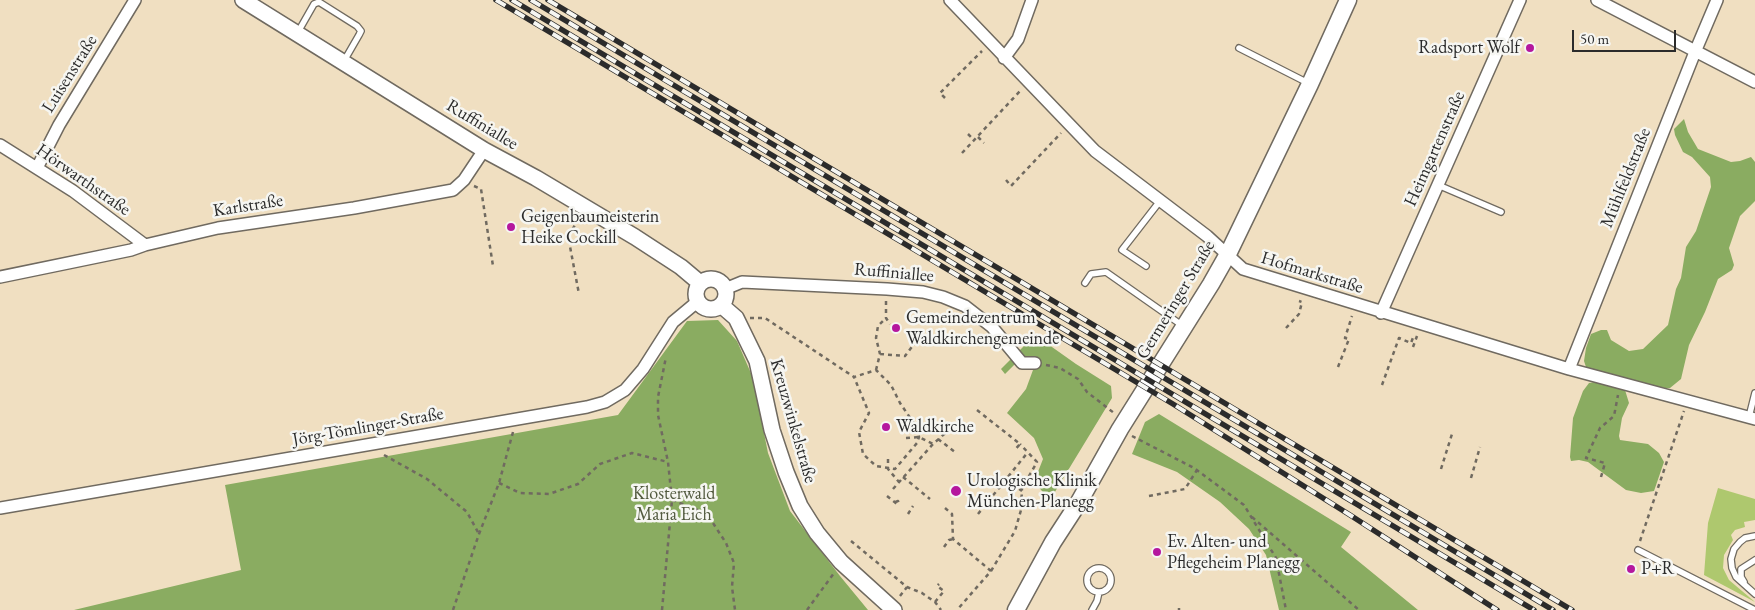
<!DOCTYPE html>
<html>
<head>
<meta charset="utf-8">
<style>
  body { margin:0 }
  #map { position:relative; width:1755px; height:610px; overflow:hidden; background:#f0dfc1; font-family:"EB Garamond",serif }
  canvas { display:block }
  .scale { position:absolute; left:1572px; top:30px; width:104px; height:22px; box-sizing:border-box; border:2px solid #2b2b2b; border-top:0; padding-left:6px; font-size:15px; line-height:18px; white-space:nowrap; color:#2b2b2b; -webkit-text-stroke:4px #f6f6f2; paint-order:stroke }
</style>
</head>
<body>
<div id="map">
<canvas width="1755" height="610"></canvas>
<div class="scale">50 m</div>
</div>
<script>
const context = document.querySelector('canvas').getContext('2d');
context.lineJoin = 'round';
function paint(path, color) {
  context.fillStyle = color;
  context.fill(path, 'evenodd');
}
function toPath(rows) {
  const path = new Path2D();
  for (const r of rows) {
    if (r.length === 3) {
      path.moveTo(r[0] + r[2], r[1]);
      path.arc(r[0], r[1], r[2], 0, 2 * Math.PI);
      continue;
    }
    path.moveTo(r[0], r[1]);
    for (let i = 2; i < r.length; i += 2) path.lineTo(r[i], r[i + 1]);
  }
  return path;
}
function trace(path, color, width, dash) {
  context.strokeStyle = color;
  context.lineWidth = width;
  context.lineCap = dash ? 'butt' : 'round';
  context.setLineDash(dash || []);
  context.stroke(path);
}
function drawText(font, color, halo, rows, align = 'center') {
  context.font = font + ' "EB Garamond",serif';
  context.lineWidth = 5;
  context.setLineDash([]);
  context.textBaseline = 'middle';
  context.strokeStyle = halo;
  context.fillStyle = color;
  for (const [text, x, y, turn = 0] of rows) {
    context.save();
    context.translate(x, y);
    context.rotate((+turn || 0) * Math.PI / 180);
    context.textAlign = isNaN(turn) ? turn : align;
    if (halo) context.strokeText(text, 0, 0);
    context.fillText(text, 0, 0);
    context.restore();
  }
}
paint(toPath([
  [1718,488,1755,499,1755,520,1744,522,1745,527,1735,530,1731,535,1733,540,1724,555,1723,568,1729,580,1755,602,1704,575,1708,523]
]), '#aec86e');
paint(toPath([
  [1684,119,1688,132,1698,149,1731,162,1740,161,1751,157,1755,162,1755,201,1740,216,1729,248,1734,265,1732,270,1718,279,1705,312,1689,345,1681,379,1670,388,1665,388,1606,376,1586,367,1584,361,1586,348,1591,334,1601,330,1607,330,1611,340,1629,351,1643,349,1668,325,1676,289,1681,278,1686,247,1696,231,1711,187,1710,177,1692,157,1683,152,1675,135,1674,129],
  [718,320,737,341,753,378,768,453,790,511,840,576,868,610,74,610,241,570,225,485,618,415,687,321],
  [1035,335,1076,364,1111,386,1112,398,1050,500,1034,482,1043,459,1034,438,1007,413,1026,389,1033,370,1028,359,1015,364,1005,374,1001,369],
  [1595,382,1625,390,1629,403,1622,418,1619,436,1620,440,1648,444,1659,453,1664,462,1654,491,1641,493,1626,490,1588,462,1579,460,1571,461,1570,457,1573,418,1583,391,1589,383],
  [1159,414,1351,532,1341,547,1418,610,1279,610,1266,555,1249,529,1220,502,1177,472,1132,454,1145,422]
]), '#8aac61');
const service = toPath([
  [298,32,314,4,319,2,357,26,361,31,359,35,344,61],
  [1239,48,1308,83],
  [1438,185,1501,212],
  [1146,266,1122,250,1160,201],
  [1085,283,1091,274,1106,272,1183,326],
  [1749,417,1755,393],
  [1755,536,1745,538,1740,542,1734,549,1731,559,1732,568,1736,577,1755,594],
  [1638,550,1755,610],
  [1099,580,12],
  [1744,582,1741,577,1741,569,1755,560],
  [1092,610,1097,601,1099,592]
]);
const minor = toPath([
  [950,0,1095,151,1207,236,1243,269,1569,369,1755,419],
  [1597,0,1755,82],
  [1004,58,1018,39,1032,0],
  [0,145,73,191,145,245],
  [37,168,59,125,135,0],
  [0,277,131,250,145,245,218,228,354,208,453,190,464,180,484,150],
  [725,289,742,282,887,289,923,292,943,297,965,306,992,327,1022,363,1035,363],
  [1381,313,1520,0],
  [1569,369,1695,52,1717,0],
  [0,508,587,407,605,402,625,390,643,369,673,322,697,302]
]);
const tertiary = toPath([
  [243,0,484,150,536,178,635,237,681,267,700,283],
  [711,294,15],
  [721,305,736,318,757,361,772,430,786,472,800,506,817,533,841,562,894,610]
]);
const secondary = toPath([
  [1016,610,1053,542,1079,502,1120,429,1211,284,1228,254,1310,84,1348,0]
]);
trace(service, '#706a60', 8);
trace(minor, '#706a60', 14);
trace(tertiary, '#706a60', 18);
trace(secondary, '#706a60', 19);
trace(toPath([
  [945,98,940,93,982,51],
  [968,134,974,140],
  [978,137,984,143],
  [962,153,1021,90],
  [1006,180,1011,186,1061,133],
  [474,186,481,189,493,266],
  [579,219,568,236,579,294],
  [886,301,886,318,890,324],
  [750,318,765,318,854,377,876,370,891,385,900,403,915,425,919,437,917,443,895,469,876,466,863,454,859,432,869,413,854,377],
  [1286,328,1299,314,1302,302,1299,301],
  [1413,347,1417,336],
  [880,354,905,356,914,344,932,337],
  [1046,365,1060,368,1078,379,1087,392,1114,413],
  [1338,367,1349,339,1345,338,1352,316],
  [876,370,880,354,876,338,878,326,886,318],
  [1382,385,1399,338,1411,343,1414,335],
  [977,410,1020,444,1014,451],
  [1132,436,1194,468,1244,505,1276,558,1286,610],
  [906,438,919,437,933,444],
  [938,439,955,452],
  [384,455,427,479,467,512,479,534],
  [888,459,888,469,899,482],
  [1441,469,1452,434],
  [903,477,930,499],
  [1601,477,1605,463,1586,458,1600,428,1614,416,1618,395],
  [1471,478,1480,447],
  [1006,480,1022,491],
  [499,483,520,493,549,494,578,484,600,464,632,453,668,462],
  [893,489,933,444,951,428,960,425],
  [887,496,897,504,899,503,898,501,895,502],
  [1149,496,1185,489,1197,470],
  [672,500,696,509,711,520,726,543,734,563,732,587,735,610],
  [945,508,952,514,953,539,991,571,957,610],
  [908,514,913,506],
  [978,514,1028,452],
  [1252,517,1359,610],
  [851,541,907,587,922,593,935,602,941,610],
  [1640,541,1684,411],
  [944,547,949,540,953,539],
  [991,571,1015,531,1021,510,1022,488,1036,464,1037,462,1020,444],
  [900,596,907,587],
  [935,602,944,591,937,586,939,584],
  [453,610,479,534,499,483,513,432],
  [662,610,672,500,668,462,658,415,658,397,666,357],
  [807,610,834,573],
  [1179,610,1179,608]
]), '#706a60', 2.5, [4, 4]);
trace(service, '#fff', 5.5);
trace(minor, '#fff', 11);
trace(tertiary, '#fff', 15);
trace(secondary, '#fff', 16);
const rail = toPath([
  [496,0,1173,404,1350,515,1497,610],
  [512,0,1534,610],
  [531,0,1553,610],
  [548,0,1572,610]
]);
trace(rail, '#2b2b2b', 5.5);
trace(rail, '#f6f6f2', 4, [11]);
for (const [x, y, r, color] of [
  [1530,48,5,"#b5179e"],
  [511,227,5,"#b5179e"],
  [896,328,5,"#b5179e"],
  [886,427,5,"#b5179e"],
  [956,491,6,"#b5179e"],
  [1157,552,5,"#b5179e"],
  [1631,569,5,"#b5179e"]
]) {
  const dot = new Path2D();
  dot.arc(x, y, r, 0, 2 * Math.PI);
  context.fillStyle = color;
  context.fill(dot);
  trace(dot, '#f6f6f2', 2);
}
drawText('18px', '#2b2b2b', '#f6f6f2', [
  ["Radsport Wolf",1520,48,"right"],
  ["Geigenbaumeisterin",521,217],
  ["Heike Cockill",521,238],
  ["Gemeindezentrum",906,318],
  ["Waldkirchengemeinde",906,339],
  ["Waldkirche",896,427],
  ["Urologische Klinik",967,481],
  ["München-Planegg",967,502],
  ["Ev. Alten- und",1167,542],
  ["Pflegeheim Planegg",1167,563],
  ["P+R",1641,569]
], 'left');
drawText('18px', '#2b2b2b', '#f6f6f2', [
  ["Luisenstraße",70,74,-58],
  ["Ruffiniallee",482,125,31],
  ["Heimgartenstraße",1435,149,-66],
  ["Mühlfeldstraße",1626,178,-68],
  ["Hörwarthstraße",83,180,35],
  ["Karlstraße",248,206,-9],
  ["Ruffiniallee",894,273,5],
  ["Hofmarkstraße",1312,273,17],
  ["Germeringer Straße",1176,300,-59],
  ["Kreuzwinkelstraße",793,421,74],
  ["Jörg-Tömlinger-Straße",368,427,-10]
]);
drawText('18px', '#525a3f', '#f6f6f2', [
  ["Klosterwald",674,494],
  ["Maria Eich",674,515]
]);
</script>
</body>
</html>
